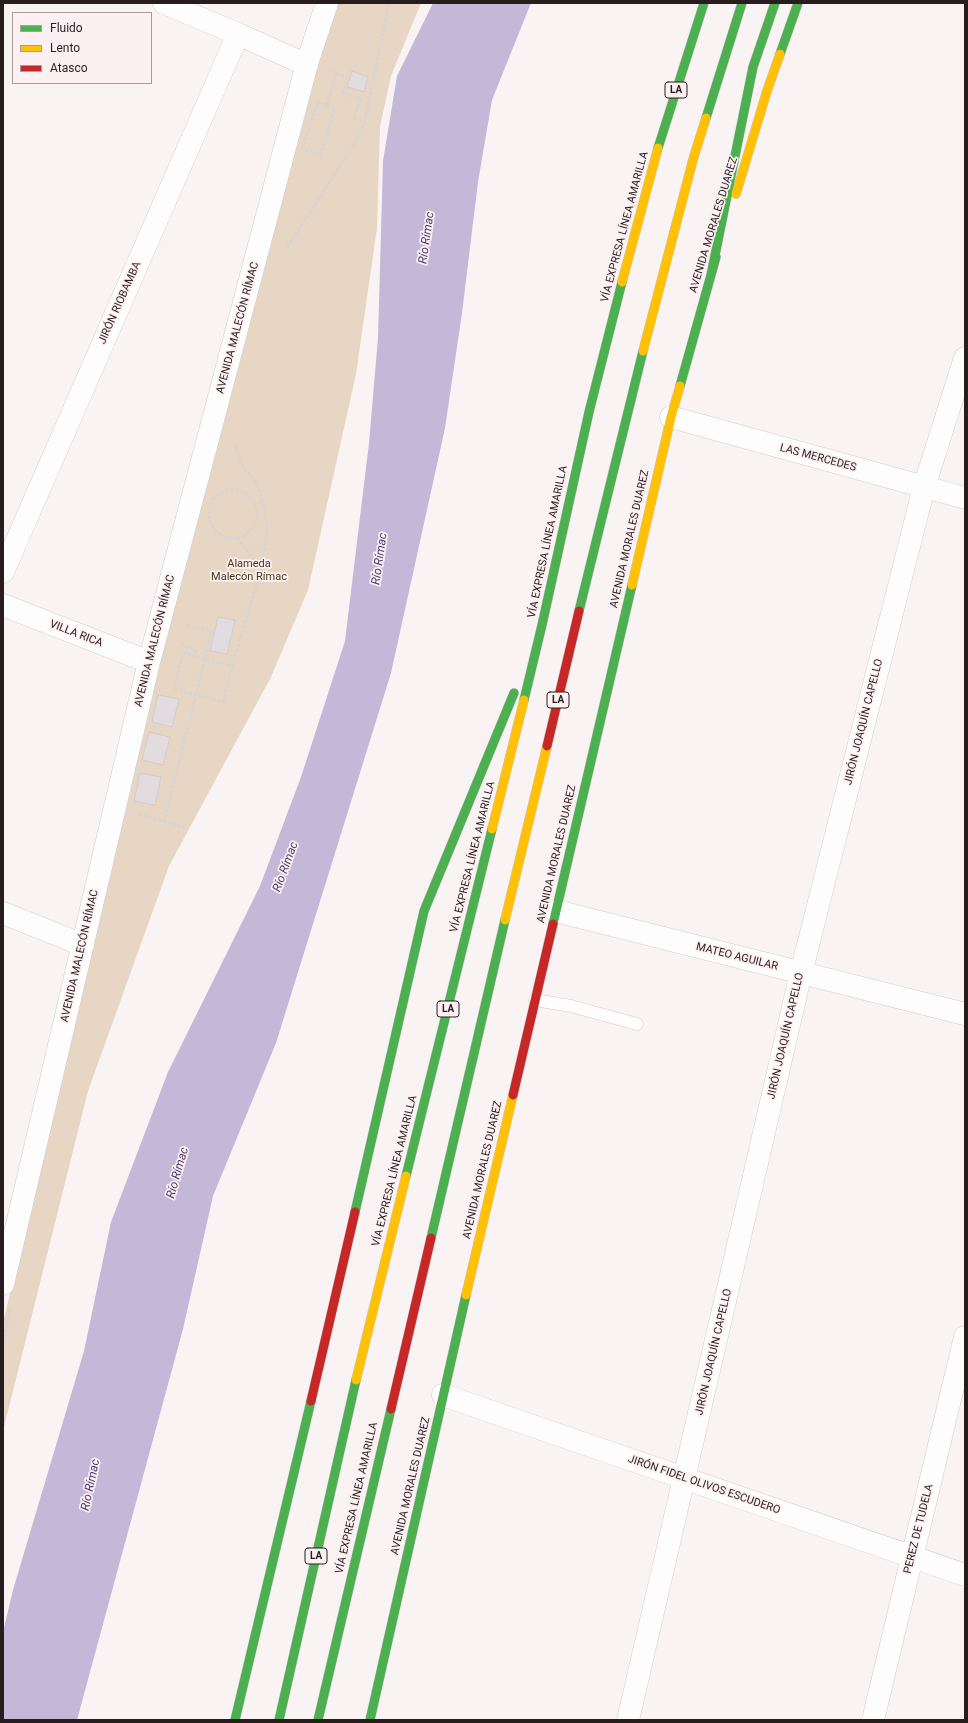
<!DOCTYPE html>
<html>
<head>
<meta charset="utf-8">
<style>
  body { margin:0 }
  #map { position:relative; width:968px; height:1723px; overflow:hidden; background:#faf3f4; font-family:Roboto,sans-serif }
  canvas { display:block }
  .frame { position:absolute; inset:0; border:4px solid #281d1e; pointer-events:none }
  .legend { position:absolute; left:12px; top:12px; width:140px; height:72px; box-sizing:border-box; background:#fdf0f2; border:1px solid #a89c9d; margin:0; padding:5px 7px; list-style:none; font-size:12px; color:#281d1e }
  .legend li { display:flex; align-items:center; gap:8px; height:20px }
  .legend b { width:20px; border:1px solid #a89c9d }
</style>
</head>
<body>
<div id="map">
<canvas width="968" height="1723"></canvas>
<div class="frame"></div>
<ul class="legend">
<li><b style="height:5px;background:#4caf50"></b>Fluido</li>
<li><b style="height:5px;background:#ffc107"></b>Lento</li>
<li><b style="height:5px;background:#c62828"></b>Atasco</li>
</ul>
</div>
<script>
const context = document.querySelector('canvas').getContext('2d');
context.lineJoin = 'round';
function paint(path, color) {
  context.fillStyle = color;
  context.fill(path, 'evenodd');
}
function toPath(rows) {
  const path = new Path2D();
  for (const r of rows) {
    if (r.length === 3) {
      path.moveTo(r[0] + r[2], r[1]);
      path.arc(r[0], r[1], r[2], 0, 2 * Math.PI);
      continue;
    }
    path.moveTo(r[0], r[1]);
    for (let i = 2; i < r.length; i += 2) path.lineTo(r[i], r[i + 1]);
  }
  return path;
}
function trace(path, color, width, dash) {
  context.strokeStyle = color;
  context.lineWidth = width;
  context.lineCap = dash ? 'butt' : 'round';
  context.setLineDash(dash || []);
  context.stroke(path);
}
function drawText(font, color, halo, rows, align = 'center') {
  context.font = font + ' Roboto,sans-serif';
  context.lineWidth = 3.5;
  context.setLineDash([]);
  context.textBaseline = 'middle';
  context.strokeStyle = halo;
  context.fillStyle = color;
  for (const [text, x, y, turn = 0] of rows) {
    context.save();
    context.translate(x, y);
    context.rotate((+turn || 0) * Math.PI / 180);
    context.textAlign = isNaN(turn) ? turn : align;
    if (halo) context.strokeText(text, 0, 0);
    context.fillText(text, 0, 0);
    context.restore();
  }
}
paint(toPath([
  [336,3,421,3,391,76,380,127,377,228,356,374,308,590,271,677,169,866,88,1091,3,1431,3,1323,161,659,313,76]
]), '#e6d6c3');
paint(toPath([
  [433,3,531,3,492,100,478,182,462,313,445,428,391,673,276,1043,213,1196,183,1329,77,1720,3,1720,3,1632,13,1590,84,1351,111,1222,168,1072,260,886,301,777,345,641,369,443,378,338,383,161,397,76]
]), '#c3b8d7');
const building = toPath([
  [352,71,368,77,364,92,347,87,352,71],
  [218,617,235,620,227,654,210,651,218,617],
  [158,695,179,699,172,727,152,722,158,695],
  [149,732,170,737,163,765,142,760,149,732],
  [140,773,161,777,155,805,134,801,140,773]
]);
paint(building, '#e2dbdf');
trace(building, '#d2cbcf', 1);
const lane = toPath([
  [535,1000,571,1006,637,1024]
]);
const street = toPath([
  [164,3,238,34,307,65],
  [671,417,965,498],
  [3,572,238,34],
  [3,605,149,662],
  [556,911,965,1014],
  [3,913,83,945],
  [3,1284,149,662,308,60,327,3],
  [443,1395,965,1575],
  [628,1720,801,973,924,487,965,358],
  [873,1720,965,1337]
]);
const fast = toPath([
  [780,54,798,3],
  [706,118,742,3],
  [658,148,704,3],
  [711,275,753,67,775,3],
  [680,386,716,257],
  [579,611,643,351],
  [524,700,542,625,589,412,622,282],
  [553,924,632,585],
  [406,1176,492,829],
  [355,1212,424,911,514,693],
  [431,1238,505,920],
  [235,1720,311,1401],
  [279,1720,356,1380],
  [318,1720,391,1409],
  [370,1720,466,1295]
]);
const slow = toPath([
  [736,194,767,91,780,54],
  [622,282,658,148],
  [643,351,694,156,706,118],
  [632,585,671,417,680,386],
  [492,829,524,700],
  [505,920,547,746],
  [466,1295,513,1095],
  [356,1380,406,1176]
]);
const jam = toPath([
  [547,746,579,611],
  [513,1095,553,924],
  [311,1401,355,1212],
  [391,1409,431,1238]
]);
trace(lane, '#d4cacc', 13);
trace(street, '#d4cacc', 23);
trace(fast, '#d4cacc', 10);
trace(slow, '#d4cacc', 10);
trace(jam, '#d4cacc', 10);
trace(toPath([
  [332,71,347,78,343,93,360,99,354,118,365,122],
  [318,102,335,108,320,155,302,148,318,102],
  [326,105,337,73],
  [287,247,349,152,365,122,389,3],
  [233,514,24],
  [254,504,262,501],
  [237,538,261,567],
  [181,644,196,651,195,656],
  [183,653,232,666,223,702,174,689,183,653],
  [232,666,262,568,267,531,264,507,257,484,241,463,235,445],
  [139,814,184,827],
  [164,822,212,631,185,625],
  [3,1342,11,1308]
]), '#d7d4d4', 2.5, [3, 2]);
trace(lane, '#fefdfd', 12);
trace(street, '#fefdfd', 22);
trace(fast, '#4caf50', 9);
trace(slow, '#ffc107', 9);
trace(jam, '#c62828', 9);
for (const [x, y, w] of [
  [676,90,22],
  [558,700,22],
  [448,1009,22],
  [316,1556,22]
]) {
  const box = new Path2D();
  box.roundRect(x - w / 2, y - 8, w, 16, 3);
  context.fillStyle = '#fdf0f2';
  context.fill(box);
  trace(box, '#281d1e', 1);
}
drawText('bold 10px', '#281d1e', null, [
  ["LA",676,90],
  ["LA",558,700],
  ["LA",448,1009],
  ["LA",316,1556]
]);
drawText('11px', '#281d1e', '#fdf0f2', [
  ["AVENIDA MORALES DUAREZ",714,225,-73],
  ["VÍA EXPRESA LÍNEA AMARILLA",625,227,-75],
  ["JIRÓN RIOBAMBA",120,303,-66],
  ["AVENIDA MALECÓN RÍMAC",238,328,-75],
  ["LAS MERCEDES",818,458,15],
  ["AVENIDA MORALES DUAREZ",630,539,-77],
  ["VÍA EXPRESA LÍNEA AMARILLA",548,542,-78],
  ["VILLA RICA",76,634,21],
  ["AVENIDA MALECÓN RÍMAC",155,641,-76],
  ["JIRÓN JOAQUÍN CAPELLO",864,722,-76],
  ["AVENIDA MORALES DUAREZ",557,854,-77],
  ["VÍA EXPRESA LÍNEA AMARILLA",473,857,-76],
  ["AVENIDA MALECÓN RÍMAC",80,956,-77],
  ["MATEO AGUILAR",737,957,14],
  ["JIRÓN JOAQUÍN CAPELLO",786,1036,-77],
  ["AVENIDA MORALES DUAREZ",483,1170,-77],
  ["VÍA EXPRESA LÍNEA AMARILLA",395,1171,-76],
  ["JIRÓN JOAQUÍN CAPELLO",714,1352,-77],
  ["JIRÓN FIDEL OLIVOS ESCUDERO",704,1485,19],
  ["AVENIDA MORALES DUAREZ",411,1486,-77],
  ["VÍA EXPRESA LÍNEA AMARILLA",357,1498,-77],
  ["PEREZ DE TUDELA",919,1529,-76]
]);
drawText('11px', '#493512', '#fdf0f2', [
  ["Alameda",249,564],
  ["Malecón Rímac",249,577]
]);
drawText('italic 12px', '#4e3871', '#fdf0f2', [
  ["Río Rímac",427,238,-82],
  ["Río Rímac",380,559,-82],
  ["Río Rímac",286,867,-70],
  ["Río Rímac",178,1173,-74],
  ["Río Rímac",91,1485,-78]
]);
</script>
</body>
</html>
